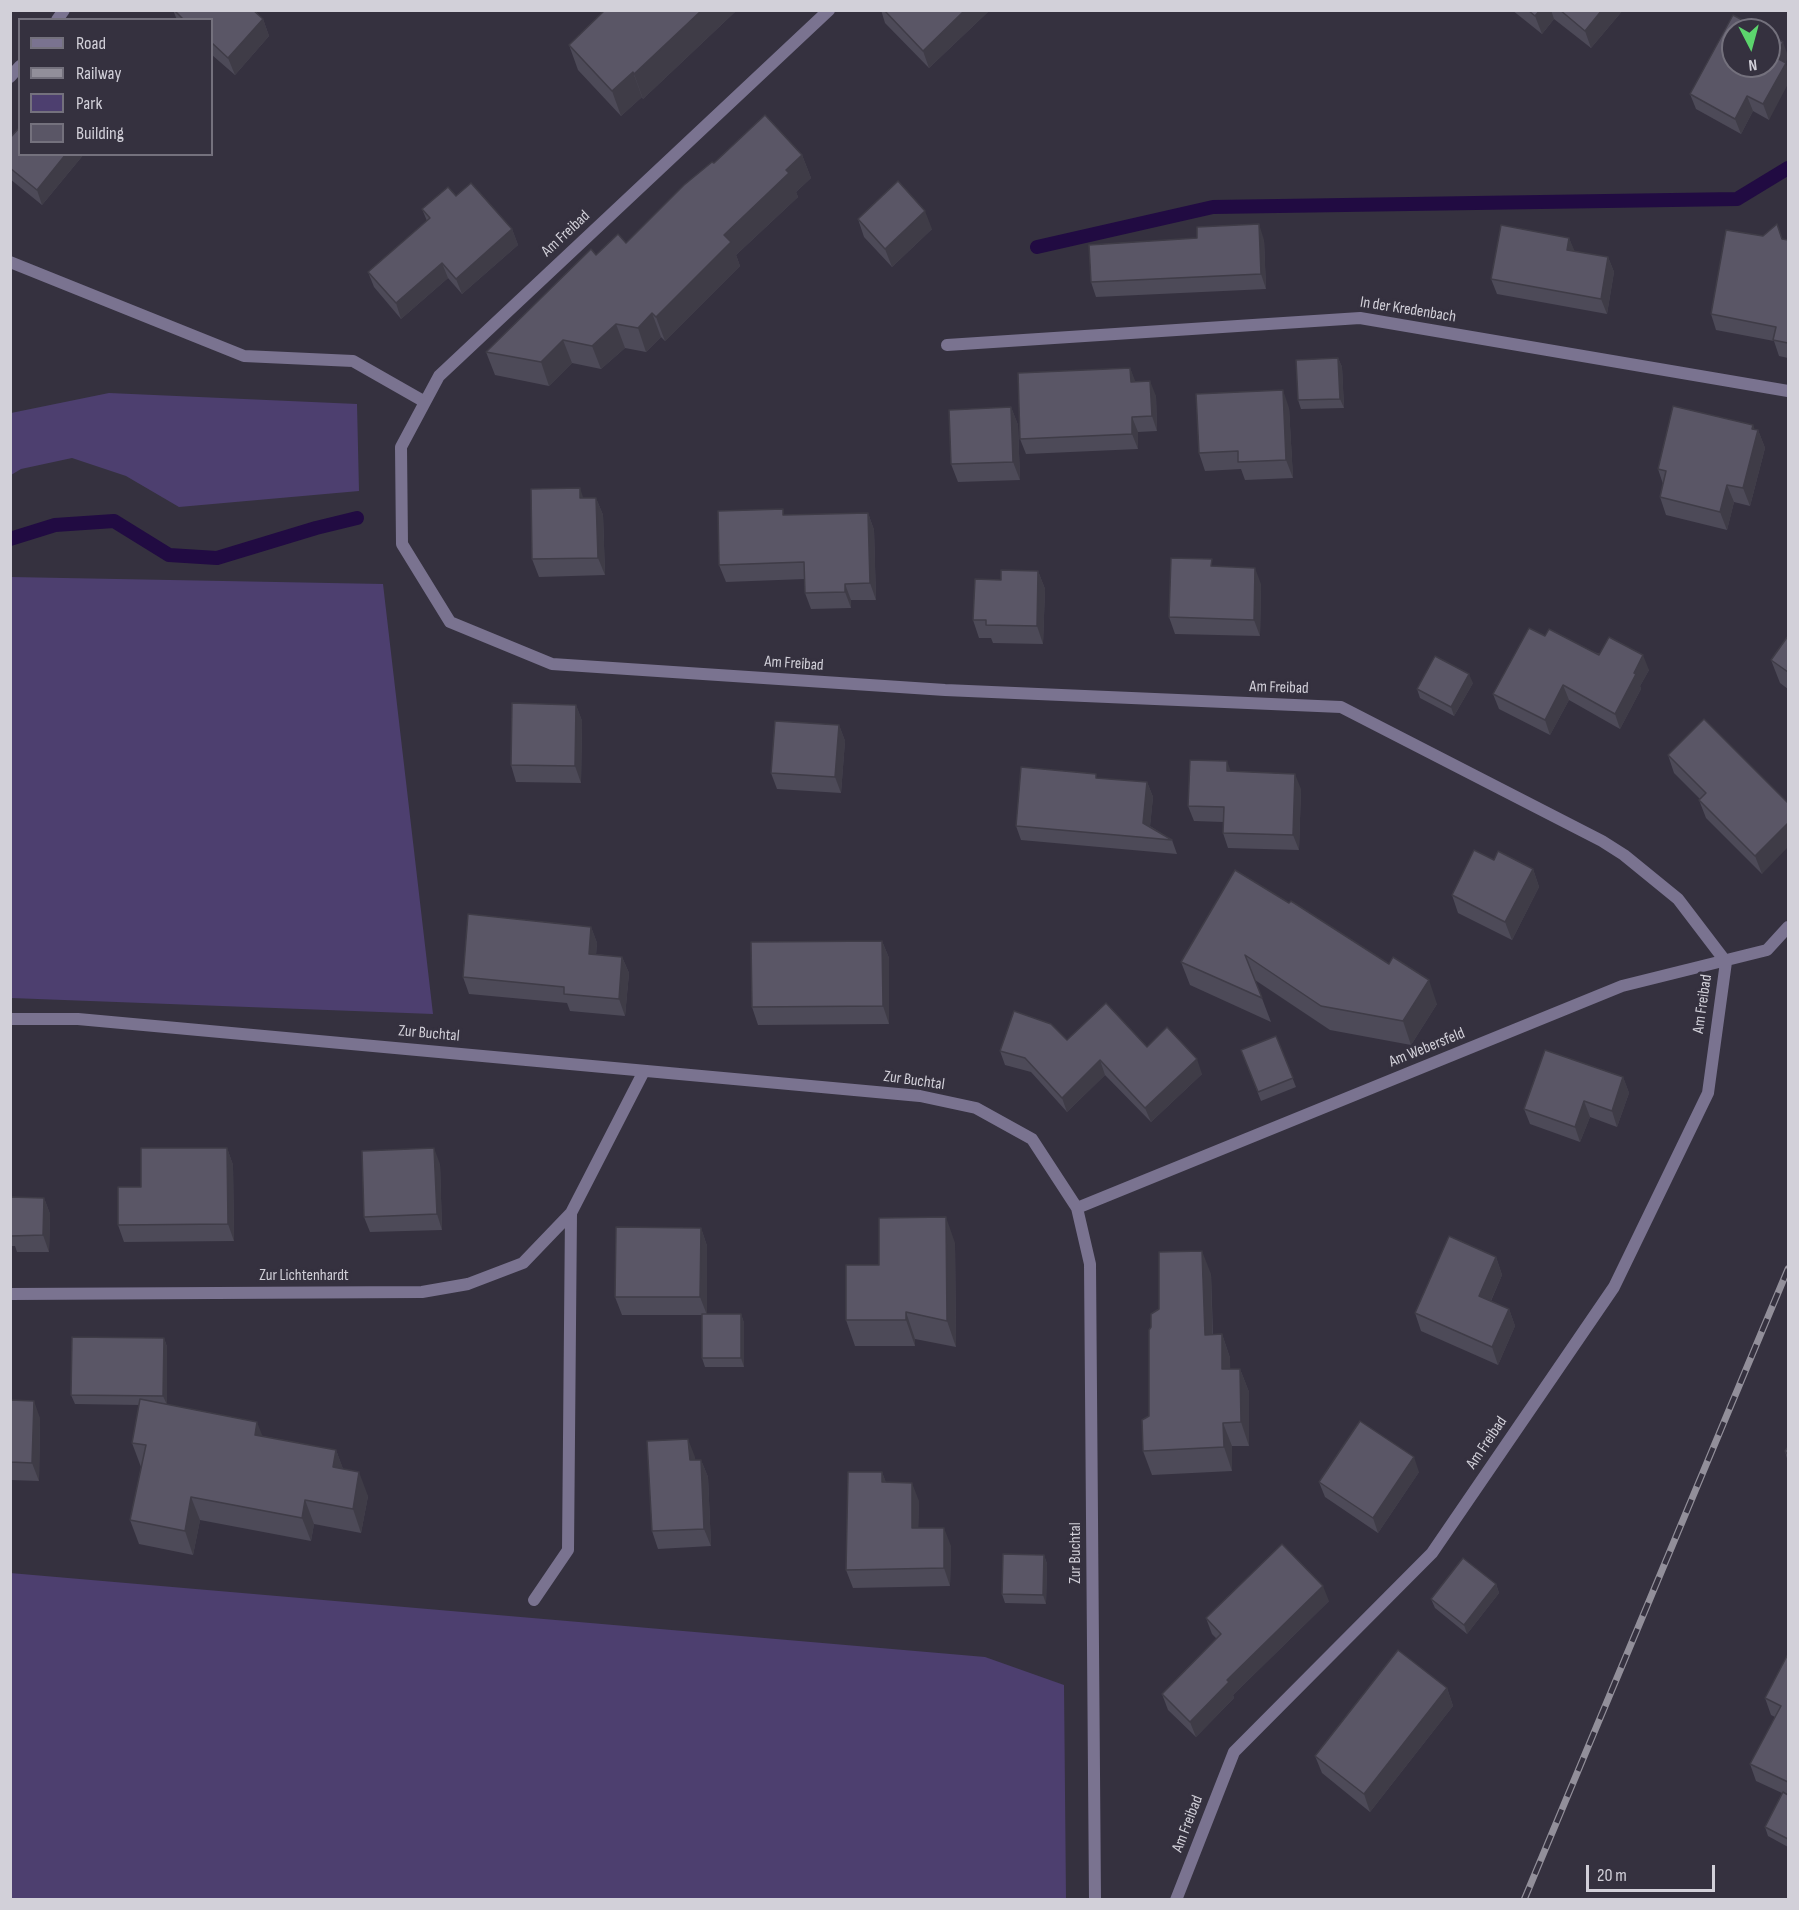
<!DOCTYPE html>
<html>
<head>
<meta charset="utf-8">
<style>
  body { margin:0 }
  #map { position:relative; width:1799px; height:1910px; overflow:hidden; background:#35313f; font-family:"Sofia Sans Condensed",sans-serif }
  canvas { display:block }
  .frame { position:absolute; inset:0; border:12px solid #d2d0d9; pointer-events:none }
  .legend { position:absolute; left:18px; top:18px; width:195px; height:138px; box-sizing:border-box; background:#35313f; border:2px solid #74717d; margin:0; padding:8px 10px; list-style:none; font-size:18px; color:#d2d0d9 }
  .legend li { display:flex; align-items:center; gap:12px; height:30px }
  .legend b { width:30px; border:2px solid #74717d }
  .north { position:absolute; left:1721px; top:18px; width:60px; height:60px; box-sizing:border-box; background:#35313f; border:2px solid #74717d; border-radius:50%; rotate:174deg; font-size:16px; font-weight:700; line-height:24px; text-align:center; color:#d2d0d9 }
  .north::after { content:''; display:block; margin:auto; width:21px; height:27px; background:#5cd56d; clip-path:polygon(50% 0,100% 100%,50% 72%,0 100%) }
  .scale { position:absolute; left:1586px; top:1865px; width:129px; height:27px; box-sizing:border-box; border:3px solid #d2d0d9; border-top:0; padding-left:8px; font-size:18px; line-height:21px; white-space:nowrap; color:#d2d0d9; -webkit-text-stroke:4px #35313f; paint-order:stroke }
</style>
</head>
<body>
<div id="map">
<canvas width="1799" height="1910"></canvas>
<div class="frame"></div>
<ul class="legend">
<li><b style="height:8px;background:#7a7390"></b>Road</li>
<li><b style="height:8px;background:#928f9a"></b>Railway</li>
<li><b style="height:16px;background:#4d3f6f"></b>Park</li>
<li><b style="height:16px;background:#5a5666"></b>Building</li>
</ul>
<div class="north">N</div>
<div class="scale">20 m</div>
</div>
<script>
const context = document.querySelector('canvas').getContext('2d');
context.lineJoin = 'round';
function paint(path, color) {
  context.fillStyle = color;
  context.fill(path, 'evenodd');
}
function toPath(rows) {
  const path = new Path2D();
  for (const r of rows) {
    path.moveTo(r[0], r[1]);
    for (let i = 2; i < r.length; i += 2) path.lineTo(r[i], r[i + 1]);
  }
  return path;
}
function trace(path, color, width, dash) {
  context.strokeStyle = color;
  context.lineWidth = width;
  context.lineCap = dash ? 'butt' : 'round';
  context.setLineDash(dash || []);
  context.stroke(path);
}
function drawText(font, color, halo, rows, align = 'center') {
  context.font = font + ' "Sofia Sans Condensed",sans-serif';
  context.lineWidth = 6;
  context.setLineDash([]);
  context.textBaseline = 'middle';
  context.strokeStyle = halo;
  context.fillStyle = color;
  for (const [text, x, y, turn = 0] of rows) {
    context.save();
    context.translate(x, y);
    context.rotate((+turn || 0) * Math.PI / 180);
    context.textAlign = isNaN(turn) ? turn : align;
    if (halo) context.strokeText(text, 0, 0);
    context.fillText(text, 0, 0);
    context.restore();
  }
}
paint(toPath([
  [109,393,357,404,359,491,179,507,126,476,72,458,21,469,11,475,11,413],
  [11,577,383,584,433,1014,11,998],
  [10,1573,985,1657,1064,1685,1066,1899,11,1899]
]), '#4d3f6f');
trace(toPath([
  [1037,247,1213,207,1737,199,1788,168],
  [10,539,55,525,114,521,169,555,217,558,316,528,357,518]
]), '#210b42', 14);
trace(toPath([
  [829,10,439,376,401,447,402,544,450,622,552,664,945,690,1341,707,1602,841,1624,855,1678,899,1726,962,1708,1093,1614,1287,1432,1553,1234,1752,1176,1900],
  [57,20,64,10],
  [10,77,20,66],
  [10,262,244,356,353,361,425,402],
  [947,345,1360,318,1788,391],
  [10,1019,78,1019,920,1096,976,1108,1032,1139,1077,1208,1090,1264,1095,1900],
  [1077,1208,1622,986,1767,950,1788,927],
  [10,1294,422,1292,468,1284,523,1263,571,1213],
  [534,1600,568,1550,571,1213,644,1071]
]), '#7a7390', 12);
const rail = toPath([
  [1524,1900,1788,1269]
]);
trace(rail, '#928f9a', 7);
trace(rail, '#35313f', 4.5, [14]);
paint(toPath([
  [173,10,254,10,263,19,269,36,235,75,212,55,212,20,177,20],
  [737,10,643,99,642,97,621,116,578,70,569,45],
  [881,10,990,10,929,68,885,23],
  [1512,10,1623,10,1591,48,1554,19,1542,34],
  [1786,63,1769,120,1753,111,1741,134,1696,109,1690,94],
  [10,138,20,154,84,154,42,205,10,179],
  [802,155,811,178,796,192,798,197,736,255,740,266,665,341,661,337,646,352,625,348,601,369,572,363,549,386,495,375,486,352,596,255,626,243],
  [456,196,512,229,518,245,462,294,448,278,401,319,374,287,368,272,427,221,422,209],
  [858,219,932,229,892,267,864,237],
  [1569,238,1574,251,1608,257,1614,272,1607,314,1497,294,1491,279],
  [1264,240,1266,289,1096,297,1091,282],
  [1783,240,1788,240,1788,358,1779,356,1774,341,1716,330,1711,314],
  [1338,358,1342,367,1344,408,1301,409,1298,400],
  [1130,368,1135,382,1156,396,1157,431,1138,432,1138,449,1026,454,1020,439],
  [1011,407,1018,425,1020,480,958,482,951,464],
  [1289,408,1293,478,1245,480,1241,469,1205,471,1199,453],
  [1753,425,1754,430,1758,430,1765,448,1750,506,1734,502,1727,530,1666,515,1660,497,1663,484,1658,469],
  [583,498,596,498,603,515,605,575,539,577,532,559],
  [868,513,874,530,876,600,851,600,851,608,811,609,805,593,805,579,726,582,719,565,785,515],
  [1038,571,1045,589,1043,644,993,643,991,638,979,638,973,620,1001,580],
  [1261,584,1260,636,1175,634,1169,617],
  [1545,636,1649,670,1640,686,1641,689,1620,729,1569,700,1550,735,1499,709,1493,694],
  [1788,636,1788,689,1780,683,1771,660],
  [1473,683,1454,716,1420,698,1417,689],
  [576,705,582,721,581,783,516,782,511,765],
  [839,725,845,741,841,793,777,789,771,773],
  [1668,755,1788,803,1762,874,1706,818,1699,800,1700,799,1674,773],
  [1231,771,1301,789,1299,850,1228,848,1223,833,1223,822,1194,821,1188,806],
  [1097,778,1147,782,1153,797,1150,826,1172,840,1177,854,1021,840,1016,826],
  [1494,860,1533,869,1539,887,1512,940,1458,913,1452,895],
  [1235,870,1437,1004,1411,1045,1330,1030,1255,980,1271,1022,1190,985,1181,962],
  [591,927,597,943,596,954,622,957,629,973,625,1016,570,1011,567,1003,469,994,463,977],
  [882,941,889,958,889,1024,758,1025,752,1007],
  [1276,1036,1296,1087,1261,1101,1241,1050],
  [1067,1040,1147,1047,1202,1074,1151,1122,1105,1075,1067,1112,1031,1072,1005,1065,1000,1051],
  [1623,1077,1629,1093,1617,1127,1590,1117,1580,1142,1530,1124,1524,1109],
  [227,1148,233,1165,234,1241,124,1242,118,1225,141,1187],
  [440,1164,442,1230,370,1232,364,1217],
  [10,1197,44,1198,50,1214,49,1252,17,1252,15,1246,10,1246],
  [701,1228,707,1246,707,1314,741,1314,744,1323,744,1367,705,1367,702,1358,702,1315,622,1315,615,1297],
  [955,1243,956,1347,915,1339,915,1346,855,1346,846,1320,879,1265],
  [1496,1257,1502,1275,1491,1301,1509,1309,1515,1326,1498,1365,1421,1331,1415,1313],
  [1211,1274,1213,1335,1222,1334,1230,1358,1230,1369,1240,1369,1249,1392,1249,1446,1232,1446,1232,1471,1152,1475,1143,1451,1149,1416],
  [164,1338,167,1347,167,1404,263,1436,336,1450,343,1469,368,1496,361,1533,314,1524,311,1541,200,1520,193,1555,139,1544,130,1520,141,1467,132,1443,139,1405,75,1404,71,1395],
  [10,1400,40,1418,39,1481,10,1480],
  [1788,1447,1788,1462,1785,1451],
  [695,1457,695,1460,701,1460,708,1477,711,1546,658,1549,652,1531],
  [882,1472,886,1483,919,1501,918,1528,951,1546,950,1586,853,1588,846,1570],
  [1419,1472,1378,1533,1325,1497,1319,1482],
  [1044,1555,1047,1564,1046,1604,1005,1603,1002,1594],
  [1496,1584,1499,1593,1467,1634,1435,1608,1431,1599],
  [1329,1601,1233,1695,1234,1698,1196,1737,1168,1710,1162,1694,1217,1639,1212,1634,1206,1618],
  [1788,1654,1788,1847,1768,1836,1765,1827,1782,1793,1756,1781,1750,1764,1775,1717,1771,1715,1765,1698],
  [1447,1688,1453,1706,1370,1812,1322,1773,1315,1756]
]), '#4d4a58');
paint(toPath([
  [702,10,737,10,643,99,634,74],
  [965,10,990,10,929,68,923,51],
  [1540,10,1551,10,1554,19,1542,34,1535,16],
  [1602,10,1623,10,1591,48,1585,31],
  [263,19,269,36,235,75,228,58],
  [1783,42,1788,56,1786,63,1788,70,1788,84,1769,120,1763,104,1775,57],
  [633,72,642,97,621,116,612,91],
  [1747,96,1753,111,1741,134,1735,119],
  [66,154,84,154,42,205,37,190],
  [802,155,811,178,796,192,798,197,736,255,740,266,665,341,656,317,724,235,786,170],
  [925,211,932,229,892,267,885,249],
  [1259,224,1264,240,1266,289,1261,274],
  [512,229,518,245,462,294,456,279],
  [1569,238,1575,252,1567,250],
  [1608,257,1614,272,1607,314,1601,299],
  [442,263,448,278,401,319,396,303],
  [652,313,661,337,646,352,638,328],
  [616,324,625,348,601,369,592,346],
  [563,340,572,363,549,386,541,362],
  [1338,358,1342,367,1344,408,1340,399],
  [1130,368,1136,383,1131,382],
  [1150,381,1156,396,1157,431,1152,416],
  [1283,390,1289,408,1293,478,1286,460],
  [1011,407,1018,425,1020,480,1013,462],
  [1132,417,1138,432,1138,449,1132,434],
  [1753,425,1757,436,1758,430,1765,448,1750,506,1743,488],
  [1727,485,1734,502,1727,530,1720,512],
  [580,488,586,506,580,498],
  [596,498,603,515,605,575,598,558],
  [868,513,874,530,876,600,870,583],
  [1255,568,1261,584,1260,636,1254,620],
  [1038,571,1045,589,1043,644,1037,626],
  [845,584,851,600,851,608,845,592],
  [1643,655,1649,670,1640,686,1641,689,1620,729,1615,714,1634,673],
  [1469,674,1473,683,1454,716,1451,707],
  [1563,685,1569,700,1550,735,1545,720],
  [576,705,582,721,581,783,575,766],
  [839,725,845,741,841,793,835,777],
  [1227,761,1233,777,1227,771],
  [1295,774,1301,789,1299,850,1293,835],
  [1147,782,1153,797,1149,837,1143,823],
  [1788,823,1788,847,1762,874,1755,856],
  [1533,869,1539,887,1512,940,1505,922],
  [591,927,597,943,595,971,589,954],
  [882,941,889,958,889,1024,883,1006],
  [622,957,629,973,625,1016,619,999],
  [1429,980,1437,1004,1411,1045,1403,1021],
  [1197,1059,1202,1074,1151,1122,1145,1108],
  [1100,1060,1105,1075,1067,1112,1062,1098],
  [1623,1077,1629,1093,1617,1127,1612,1111],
  [1584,1101,1590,1117,1580,1142,1575,1127],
  [227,1148,233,1165,234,1241,228,1224],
  [434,1148,440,1164,442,1230,437,1214],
  [44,1198,50,1214,49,1252,43,1235],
  [946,1217,955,1243,956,1347,947,1321],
  [701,1228,707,1246,707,1315,700,1297],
  [1202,1251,1211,1274,1213,1358,1205,1335],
  [1496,1257,1502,1275,1485,1314,1479,1296],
  [1509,1309,1515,1326,1498,1365,1492,1347],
  [906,1312,915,1339,915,1346,906,1320],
  [741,1314,744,1323,744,1367,741,1358],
  [1222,1334,1230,1358,1231,1393,1222,1369],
  [164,1338,167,1347,167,1405,163,1396],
  [1240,1369,1249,1392,1249,1446,1241,1422],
  [34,1401,40,1418,39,1481,32,1463],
  [257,1422,266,1445,255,1435],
  [1223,1423,1232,1446,1232,1471,1224,1447],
  [688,1439,695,1457,697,1477,690,1460],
  [336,1450,345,1474,333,1467],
  [1414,1457,1419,1472,1378,1533,1373,1518],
  [701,1460,708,1477,711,1546,704,1529],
  [359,1472,368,1496,361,1533,353,1509],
  [882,1472,889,1490,882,1482],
  [912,1483,919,1501,918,1546,912,1528],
  [191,1497,200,1520,193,1555,185,1531],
  [305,1500,314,1524,311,1541,302,1518],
  [944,1528,951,1546,950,1586,944,1568],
  [1044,1555,1047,1564,1046,1604,1043,1595],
  [1496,1584,1499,1593,1467,1634,1464,1625],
  [1323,1586,1329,1601,1233,1695,1234,1698,1196,1737,1190,1722,1227,1680],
  [1447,1688,1453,1706,1370,1812,1364,1794]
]), '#3f3c47');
const building = toPath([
  [174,10,253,10,263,19,228,58,212,43,212,20,184,20,174,10],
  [605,10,702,10,634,74,633,72,612,91,569,45,605,10],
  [884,10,965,10,923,51,884,10],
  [1528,10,1540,10,1535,16,1528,10],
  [1560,10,1602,10,1585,31,1560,10],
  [1733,15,1761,30,1733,30,1733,66,1769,66,1769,34,1783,42,1775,57,1786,63,1763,104,1747,96,1735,119,1690,94,1733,15],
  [765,115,802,155,786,170,789,173,724,235,731,242,656,317,652,313,638,328,616,324,592,346,563,340,541,362,486,352,591,249,596,255,618,234,626,243,684,185,712,162,714,163,765,115],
  [20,127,20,154,66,154,37,190,10,168,10,138,20,127],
  [898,181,925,211,885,249,858,219,898,181],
  [471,183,512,229,456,279,442,263,396,303,368,272,430,218,422,209,448,187,456,196,471,183],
  [1259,224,1261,274,1091,282,1089,245,1197,238,1197,227,1259,224],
  [1777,224,1782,239,1788,240,1788,343,1773,340,1776,327,1711,314,1726,230,1763,236,1777,224],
  [1501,225,1569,238,1567,250,1608,257,1601,299,1491,279,1501,225],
  [1338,358,1340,399,1298,400,1296,360,1338,358],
  [1130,368,1131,382,1150,381,1152,416,1132,417,1132,434,1020,439,1018,373,1130,368],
  [1283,390,1286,460,1238,462,1238,451,1199,453,1196,394,1283,390],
  [1673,406,1753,425,1752,429,1758,430,1743,488,1727,485,1720,512,1660,497,1666,471,1658,469,1673,406],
  [1011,407,1013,462,951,464,949,410,1011,407],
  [580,488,580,498,596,498,598,558,532,559,531,489,580,488],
  [783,509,783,515,868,513,870,583,845,584,845,592,805,593,804,562,719,565,718,511,783,509],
  [1171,558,1212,559,1211,566,1255,568,1254,620,1169,617,1171,558],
  [1001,570,1038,571,1037,626,986,625,986,620,973,620,975,579,1001,580,1001,570],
  [1529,628,1545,636,1549,629,1599,655,1609,637,1643,655,1634,673,1636,674,1615,714,1563,685,1545,720,1493,694,1529,628],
  [1788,636,1788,672,1771,660,1788,636],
  [1435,656,1469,674,1451,707,1417,689,1435,656],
  [512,703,576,705,575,766,511,765,512,703],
  [1704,719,1788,803,1788,823,1755,856,1699,800,1706,793,1668,755,1704,719],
  [775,721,839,725,835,777,771,773,775,721],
  [1190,760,1227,761,1227,771,1295,774,1293,835,1223,833,1224,807,1188,806,1190,760],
  [1021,767,1096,774,1096,778,1147,782,1143,823,1172,840,1016,826,1021,767],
  [1474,850,1494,860,1498,851,1533,869,1505,922,1452,895,1474,850],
  [1235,870,1289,903,1291,901,1389,964,1393,957,1429,980,1403,1021,1321,1006,1245,955,1262,998,1181,962,1235,870],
  [468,914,591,927,589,954,622,957,619,999,564,994,564,987,463,977,468,914],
  [882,941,883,1006,752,1007,751,942,882,941],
  [1106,1003,1147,1047,1167,1027,1197,1059,1145,1108,1100,1060,1062,1098,1025,1058,1000,1051,1014,1011,1051,1024,1067,1040,1106,1003],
  [1276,1036,1293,1078,1258,1092,1241,1050,1276,1036],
  [1545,1050,1623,1077,1612,1111,1584,1101,1575,1127,1524,1109,1545,1050],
  [141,1148,227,1148,228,1224,118,1225,118,1187,141,1187,141,1148],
  [434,1148,437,1214,364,1217,362,1151,434,1148],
  [10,1197,44,1198,43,1235,11,1236,10,1197],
  [946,1217,947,1321,906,1312,906,1320,846,1320,846,1265,879,1265,879,1218,946,1217],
  [616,1227,701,1228,700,1297,615,1297,616,1227],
  [1449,1236,1496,1257,1479,1296,1509,1309,1492,1347,1415,1313,1449,1236],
  [1202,1251,1205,1335,1222,1334,1222,1369,1240,1369,1241,1422,1223,1423,1224,1447,1143,1451,1142,1420,1149,1416,1149,1330,1151,1327,1151,1314,1159,1309,1159,1252,1202,1251],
  [702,1314,741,1314,741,1358,702,1358,702,1314],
  [72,1337,164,1338,163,1396,71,1395,72,1337],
  [140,1399,257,1422,255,1435,336,1450,333,1467,359,1472,353,1509,305,1500,302,1518,191,1497,185,1531,130,1520,146,1445,132,1443,140,1399],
  [10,1400,34,1401,32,1463,10,1462,10,1400],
  [1360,1421,1414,1457,1373,1518,1319,1482,1360,1421],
  [688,1439,690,1460,701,1460,704,1529,652,1531,647,1441,688,1439],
  [1788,1447,1788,1455,1785,1451,1788,1447],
  [848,1472,882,1472,882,1482,912,1483,912,1528,944,1528,944,1568,846,1570,848,1472],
  [1282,1544,1323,1586,1227,1680,1229,1682,1190,1722,1162,1694,1221,1634,1206,1618,1282,1544],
  [1003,1554,1044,1555,1043,1595,1002,1594,1003,1554],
  [1463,1558,1496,1584,1464,1625,1431,1599,1463,1558],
  [1398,1650,1447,1688,1364,1794,1315,1756,1398,1650],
  [1788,1654,1788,1782,1750,1764,1781,1706,1765,1698,1788,1654],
  [1783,1792,1788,1795,1788,1839,1765,1827,1783,1792]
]);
paint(building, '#5a5666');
trace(building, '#3f3c47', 1.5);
drawText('16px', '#d2d0d9', '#35313f', [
  ["Am Freibad",566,234,-43],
  ["In der Kredenbach",1408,310,9],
  ["Am Freibad",794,664,4],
  ["Am Freibad",1279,688,2],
  ["Am Freibad",1703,1004,-82],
  ["Zur Buchtal",429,1034,5],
  ["Am Webersfeld",1427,1048,-22],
  ["Zur Buchtal",914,1081,8],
  ["Zur Lichtenhardt",304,1276],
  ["Am Freibad",1487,1443,-56],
  ["Zur Buchtal",1076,1553,-90],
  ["Am Freibad",1188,1824,-69]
]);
</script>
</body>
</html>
